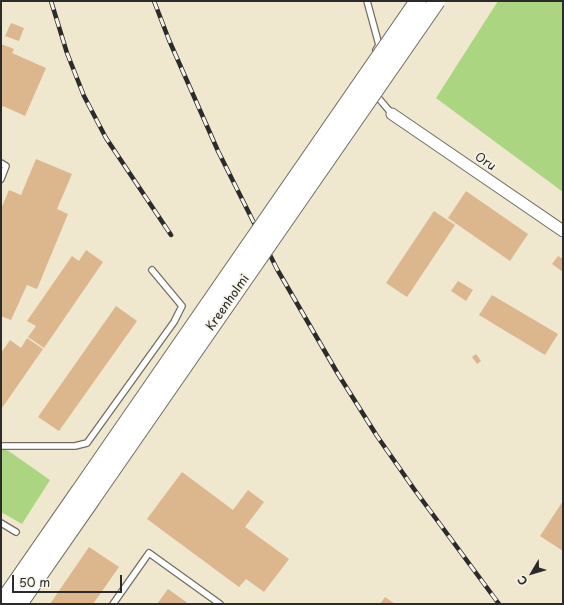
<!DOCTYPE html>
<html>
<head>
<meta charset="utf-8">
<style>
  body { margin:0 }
  #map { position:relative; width:564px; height:605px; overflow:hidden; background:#efe7ce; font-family:"Playpen Sans",sans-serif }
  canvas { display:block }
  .frame { position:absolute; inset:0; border:2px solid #2b2b2b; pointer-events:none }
  .north { position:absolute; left:512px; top:553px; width:40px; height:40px; -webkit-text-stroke:3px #f7f3e8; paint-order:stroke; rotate:232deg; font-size:11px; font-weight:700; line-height:16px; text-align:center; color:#2b2b2b }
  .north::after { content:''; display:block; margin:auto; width:14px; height:18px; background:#2b2b2b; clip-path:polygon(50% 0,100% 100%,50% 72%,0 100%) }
  .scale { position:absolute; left:12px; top:575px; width:110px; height:18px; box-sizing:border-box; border:2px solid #2b2b2b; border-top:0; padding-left:5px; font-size:12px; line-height:14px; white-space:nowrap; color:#2b2b2b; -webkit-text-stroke:3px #f7f3e8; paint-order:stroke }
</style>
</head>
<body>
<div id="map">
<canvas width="564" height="605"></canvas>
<div class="frame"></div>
<div class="north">С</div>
<div class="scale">50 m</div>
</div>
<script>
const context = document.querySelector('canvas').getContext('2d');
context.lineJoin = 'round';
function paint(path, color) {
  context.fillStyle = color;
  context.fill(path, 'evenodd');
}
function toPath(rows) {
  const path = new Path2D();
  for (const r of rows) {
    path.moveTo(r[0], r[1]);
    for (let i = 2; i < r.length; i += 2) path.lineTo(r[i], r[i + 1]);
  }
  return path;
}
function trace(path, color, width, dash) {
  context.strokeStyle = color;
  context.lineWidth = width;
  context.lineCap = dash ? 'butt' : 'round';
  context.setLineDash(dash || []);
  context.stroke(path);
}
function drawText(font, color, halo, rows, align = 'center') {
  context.font = font + ' "Playpen Sans",sans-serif';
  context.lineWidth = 3.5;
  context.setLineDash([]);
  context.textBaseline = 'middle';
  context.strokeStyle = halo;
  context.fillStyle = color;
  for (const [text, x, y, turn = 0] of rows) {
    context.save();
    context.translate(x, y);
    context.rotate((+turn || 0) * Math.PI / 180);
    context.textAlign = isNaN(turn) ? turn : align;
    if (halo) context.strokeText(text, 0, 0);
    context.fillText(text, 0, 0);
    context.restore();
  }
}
paint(toPath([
  [498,1,563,1,563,192,436,98],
  [1,447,10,452,50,480,22,524,1,512]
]), '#abd580');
paint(toPath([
  [11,23,24,28,19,41,5,36],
  [1,44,14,49,12,53,46,68,25,116,3,106,1,110],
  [36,159,72,174,57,209,68,214,37,289,27,285,11,320,1,316,1,209,9,190,21,195],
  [466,191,528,234,510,261,448,218],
  [434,211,455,225,407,297,386,283],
  [86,250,103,262,44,348,28,337,36,326,27,321,72,256,79,261],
  [558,256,563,259,563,272,552,264],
  [458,281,473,290,466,301,451,291],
  [492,295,558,334,545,355,479,315],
  [116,306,137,321,59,431,38,417],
  [27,338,43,349,2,408,1,407,1,353,10,340,21,348],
  [476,354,481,361,477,364,472,357],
  [182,472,233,510,248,490,264,502,245,527,289,559,264,592,246,579,239,587,147,519],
  [563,501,563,551,540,536],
  [89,547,119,567,93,604,50,604],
  [168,589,189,604,157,604],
  [385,597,395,604,380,604]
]), '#dcb78e');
const lane = toPath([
  [367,1,379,45,376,50],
  [375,94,392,114],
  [1,163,6,166,1,179],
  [1,446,75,446,87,443,174,322,182,306,152,270],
  [1,523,16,532],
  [113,604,149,553,220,604]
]);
const street = toPath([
  [392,114,563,231]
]);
const secondary = toPath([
  [1,604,78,493],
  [19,604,90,502]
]);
trace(lane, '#706d64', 8);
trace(street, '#706d64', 13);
trace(secondary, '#706d64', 18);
trace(lane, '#fff', 5.5);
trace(street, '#fff', 11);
trace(secondary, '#fff', 16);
const rail = toPath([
  [51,1,67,53,84,96,106,138,171,235],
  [154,1,169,40,218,151,277,269,338,374,377,436,414,489,499,604]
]);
trace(rail, '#2b2b2b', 4.5);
trace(rail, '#f7f3e8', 3, [9]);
const secondaryBridge = toPath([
  [78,493,418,1],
  [90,502,437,1]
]);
trace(secondaryBridge, '#706d64', 18, []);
trace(secondaryBridge, '#fff', 16);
drawText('12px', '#2b2b2b', '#f7f3e8', [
  ["Oru",485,162,34],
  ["Kreenholmi",228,303,-55]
]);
</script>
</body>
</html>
